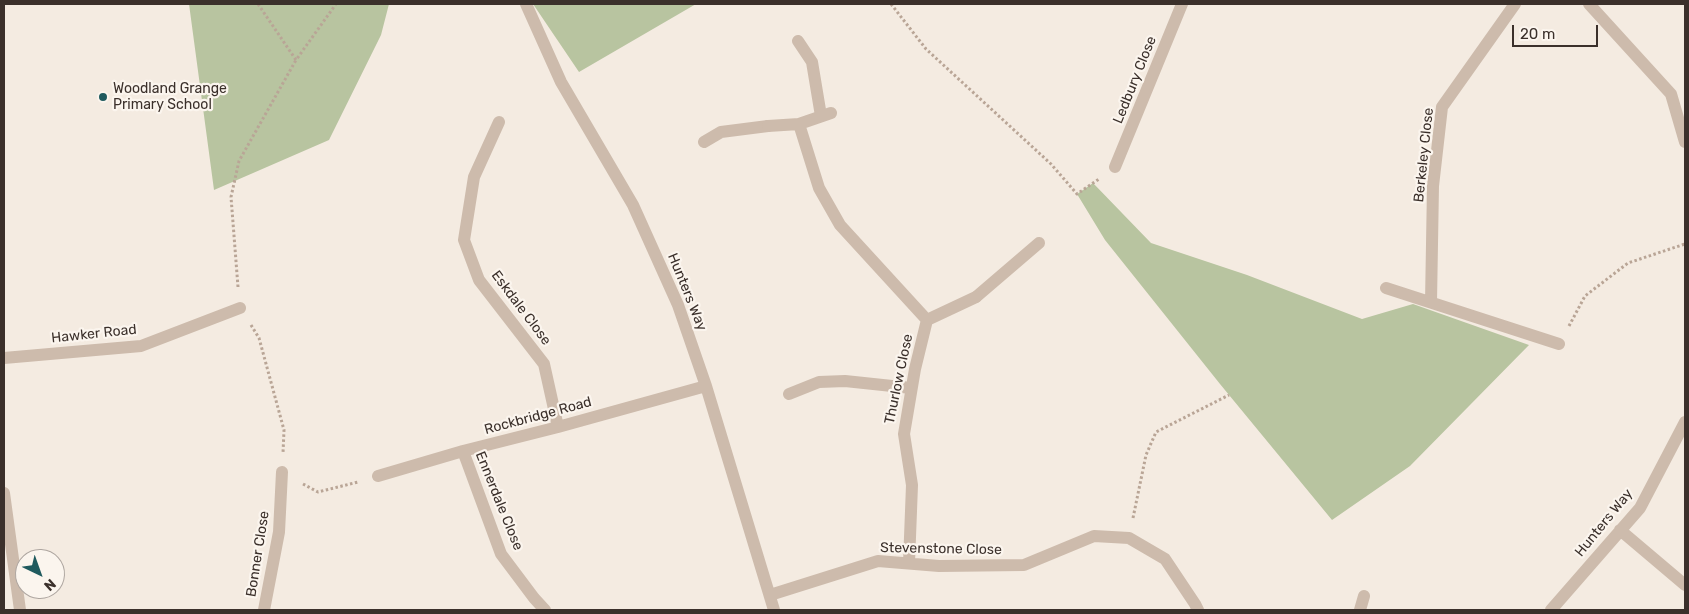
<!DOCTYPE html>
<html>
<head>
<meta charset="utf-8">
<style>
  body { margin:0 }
  #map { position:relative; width:1689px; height:614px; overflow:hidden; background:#f4ebe1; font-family:Rubik,sans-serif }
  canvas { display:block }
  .frame { position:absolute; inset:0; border:5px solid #3b302b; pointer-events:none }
  .north { position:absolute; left:15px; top:549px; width:50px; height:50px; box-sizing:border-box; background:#fbf5ee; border:1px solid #aea6a0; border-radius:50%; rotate:138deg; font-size:14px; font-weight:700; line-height:20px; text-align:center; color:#3b302b }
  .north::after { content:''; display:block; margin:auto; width:18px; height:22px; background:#1f5a5e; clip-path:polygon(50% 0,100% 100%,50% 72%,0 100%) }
  .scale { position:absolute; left:1512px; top:25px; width:86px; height:22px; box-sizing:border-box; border:2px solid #3b302b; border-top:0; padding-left:6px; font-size:15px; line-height:18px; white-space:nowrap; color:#3b302b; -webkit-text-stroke:4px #fbf5ee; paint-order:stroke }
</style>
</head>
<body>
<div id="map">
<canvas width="1689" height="614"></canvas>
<div class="frame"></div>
<div class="north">N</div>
<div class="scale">20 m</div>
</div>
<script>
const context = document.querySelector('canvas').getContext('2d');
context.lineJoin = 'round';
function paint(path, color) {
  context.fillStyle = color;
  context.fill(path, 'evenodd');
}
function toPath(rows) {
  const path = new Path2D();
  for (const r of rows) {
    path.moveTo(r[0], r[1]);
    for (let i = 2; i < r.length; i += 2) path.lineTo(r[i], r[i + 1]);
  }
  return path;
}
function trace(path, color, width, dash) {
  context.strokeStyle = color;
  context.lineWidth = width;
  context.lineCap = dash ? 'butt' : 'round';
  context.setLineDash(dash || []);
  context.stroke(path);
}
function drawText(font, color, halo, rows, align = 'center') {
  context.font = font + ' Rubik,sans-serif';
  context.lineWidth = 4.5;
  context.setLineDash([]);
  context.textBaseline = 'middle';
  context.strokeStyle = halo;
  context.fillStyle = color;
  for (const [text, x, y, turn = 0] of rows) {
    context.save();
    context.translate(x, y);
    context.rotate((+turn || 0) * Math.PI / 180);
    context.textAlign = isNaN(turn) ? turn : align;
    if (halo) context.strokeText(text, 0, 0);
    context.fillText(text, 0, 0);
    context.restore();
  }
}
paint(toPath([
  [189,4,389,4,381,35,329,140,214,190],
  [533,4,696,4,579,72],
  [1093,183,1151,243,1247,275,1362,319,1413,304,1529,345,1410,466,1332,520,1220,384,1105,240,1077,194]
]), '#b8c4a0');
trace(toPath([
  [258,4,296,60,336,4],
  [891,4,926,49,1051,164,1077,194,1099,179],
  [238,287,231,197,239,161,296,60],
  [251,325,259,338,284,430,283,453],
  [1569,326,1585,296,1628,263,1685,244],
  [303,484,318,492,358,482],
  [1133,518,1146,455,1156,432,1229,395]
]), '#b9a596', 3, [2.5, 2.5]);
trace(toPath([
  [798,41,812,62,821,116],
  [704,142,721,132,768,126],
  [976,297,1039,243],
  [789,394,819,382,845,381,911,388],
  [1360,610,1364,596]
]), '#cdbbac', 12);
trace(toPath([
  [526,4,561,82,633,205,678,305,706,386,774,610],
  [1589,4,1671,94,1685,142],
  [499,122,474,177,464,240,479,280,544,364,558,427],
  [799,124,819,188,840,225,927,320,915,369,904,434,912,485,909,563],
  [768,126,799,124,831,113],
  [1115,167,1182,4],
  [1386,288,1559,344],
  [1431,302,1433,186,1442,107,1515,4],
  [927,320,976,297],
  [4,358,141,346,240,308],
  [463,451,501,554,534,598,545,610],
  [378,476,463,451,558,427,706,386],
  [4,493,20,610],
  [1620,530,1685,585],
  [770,595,878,561,939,566,1024,565,1094,536,1129,538,1165,559,1195,604,1198,610],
  [264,610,279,532,282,472],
  [1551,610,1640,508,1685,422]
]), '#cdbbac', 12);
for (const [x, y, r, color] of [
  [103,97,5,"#1f5a5e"]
]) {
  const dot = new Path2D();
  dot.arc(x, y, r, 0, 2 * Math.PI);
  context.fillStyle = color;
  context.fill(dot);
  trace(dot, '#fbf5ee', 2);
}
drawText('14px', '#3b302b', '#fbf5ee', [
  ["Ledbury Close",1135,80,-68],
  ["Berkeley Close",1424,155,-84],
  ["Hunters Way",687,292,68],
  ["Eskdale Close",521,308,53],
  ["Hawker Road",94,334,-6],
  ["Thurlow Close",899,379,-78],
  ["Rockbridge Road",538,416,-15],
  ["Ennerdale Close",499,501,68],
  ["Hunters Way",1604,523,-51],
  ["Stevenstone Close",941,549,1],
  ["Bonner Close",258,554,-81]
]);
drawText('14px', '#3b302b', '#fbf5ee', [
  ["Woodland Grange",113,89],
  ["Primary School",113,105]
], 'left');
</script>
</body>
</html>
